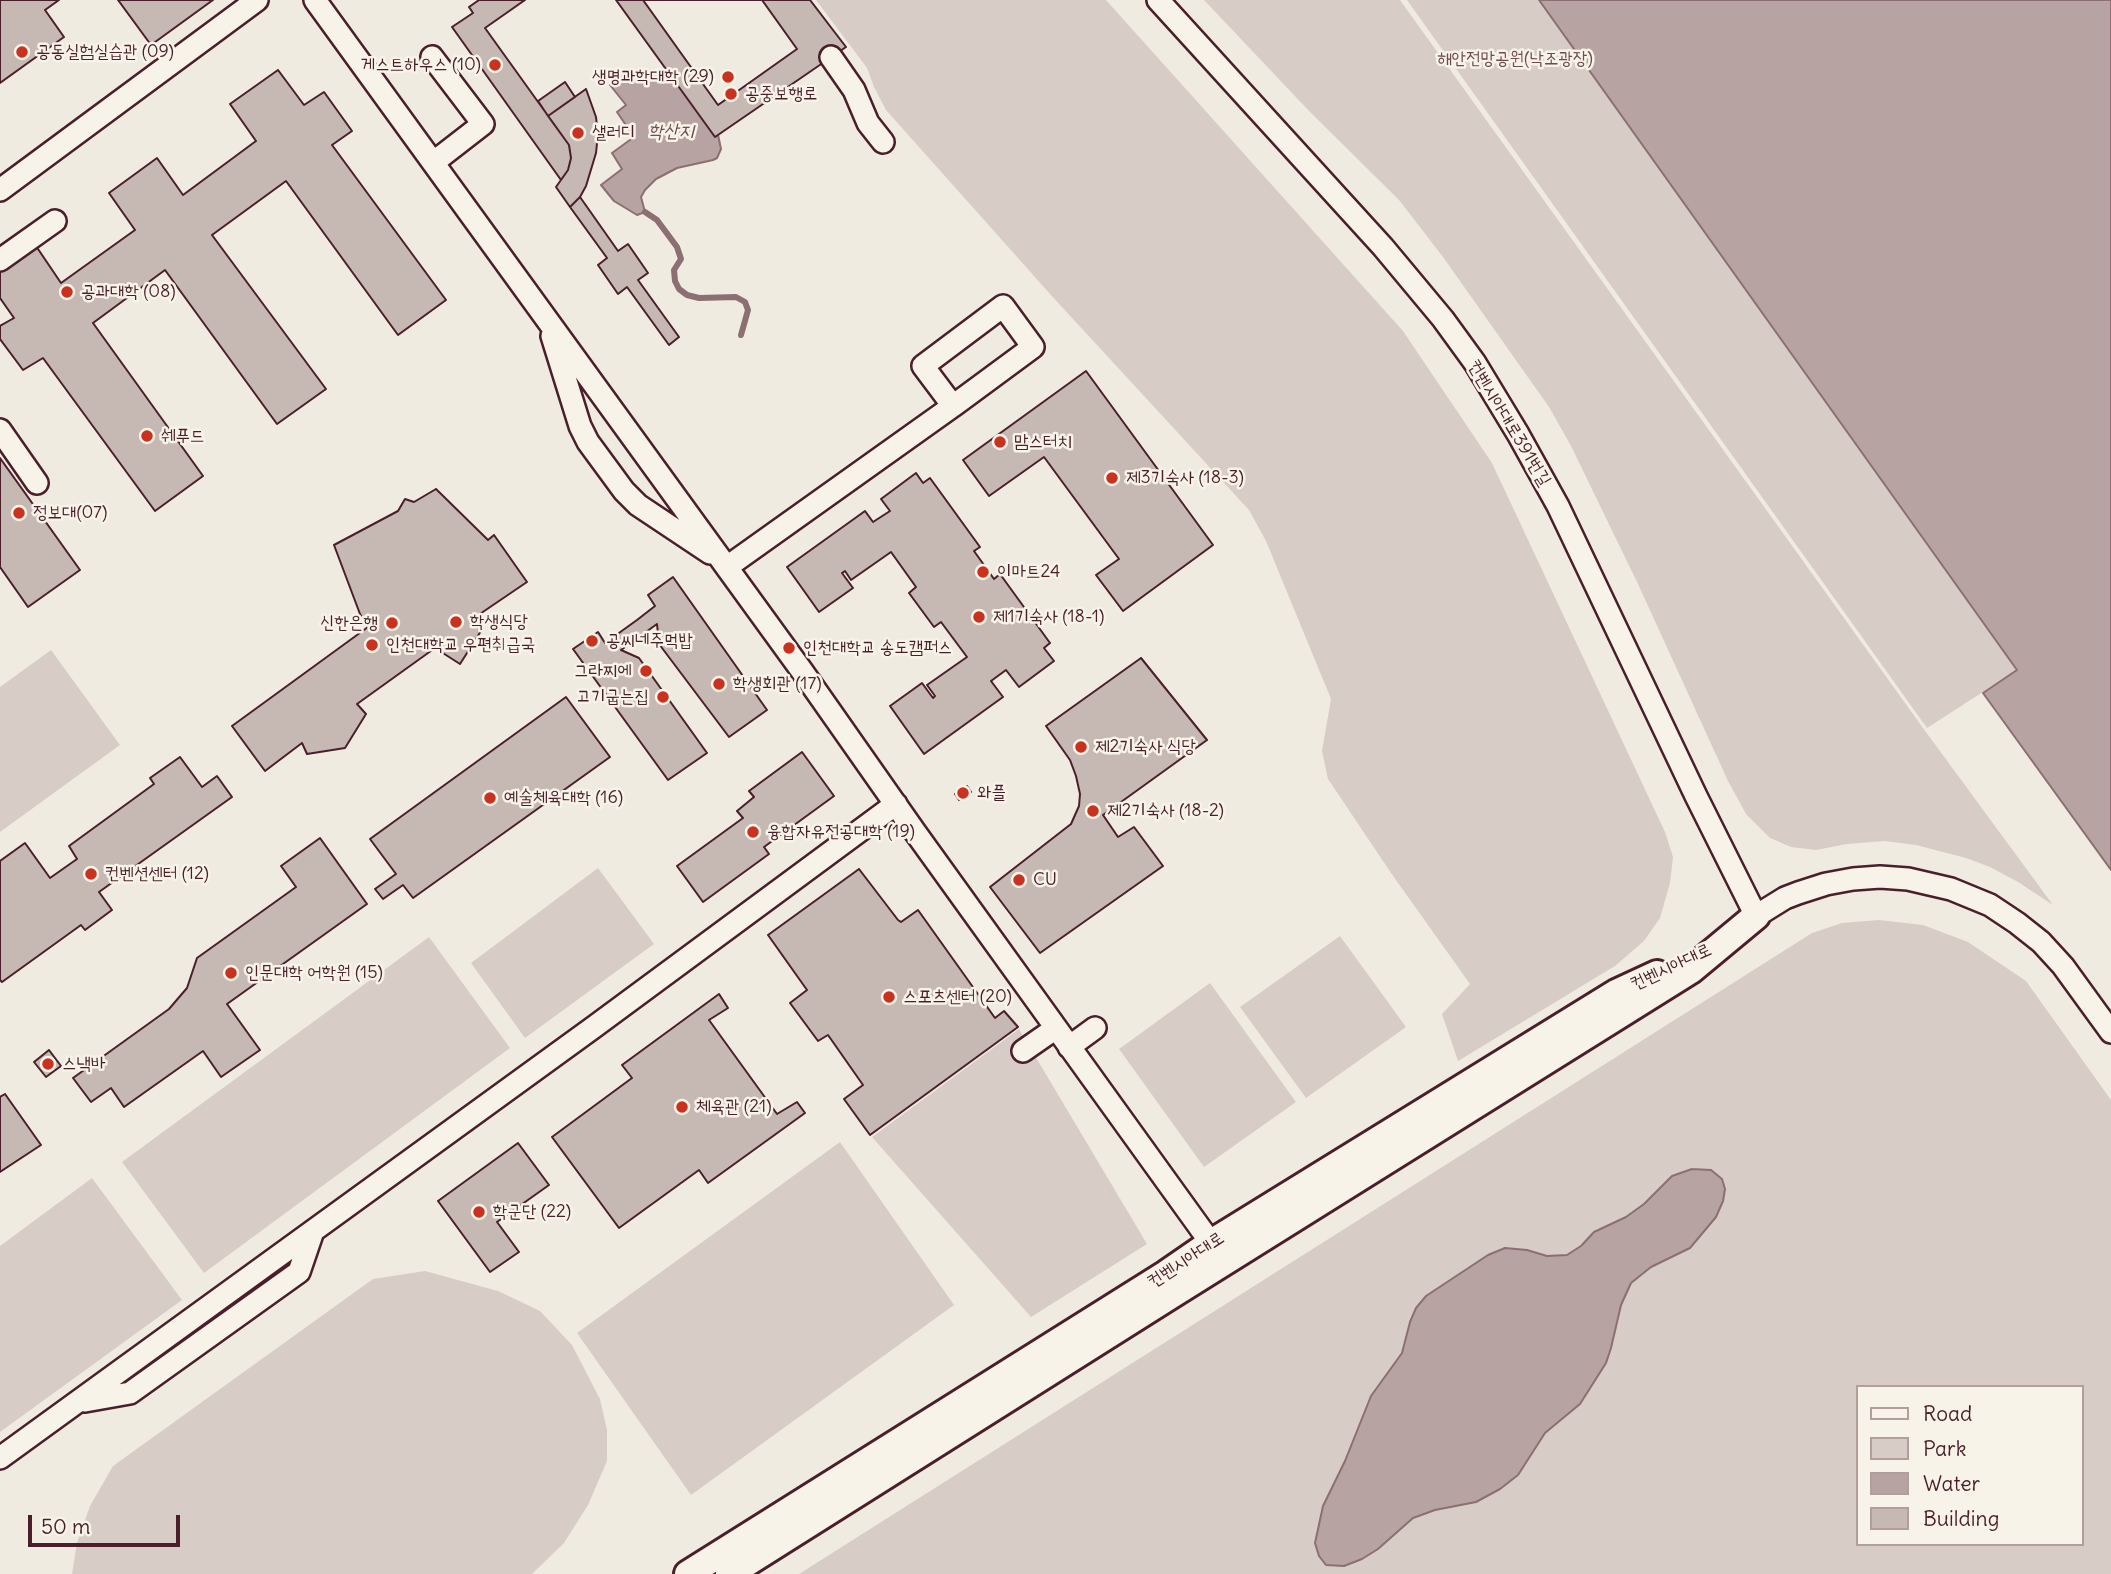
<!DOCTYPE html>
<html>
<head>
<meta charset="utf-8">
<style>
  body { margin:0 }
  #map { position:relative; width:2111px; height:1574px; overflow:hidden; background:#f0ebe0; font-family:Delius,sans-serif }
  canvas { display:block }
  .legend { position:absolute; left:1856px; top:1385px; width:228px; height:161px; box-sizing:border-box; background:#f7f3e8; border:2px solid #b29e9c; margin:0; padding:9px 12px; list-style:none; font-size:21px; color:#4a1f2b }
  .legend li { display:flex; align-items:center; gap:14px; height:35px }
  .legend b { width:35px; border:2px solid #b29e9c }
  .scale { position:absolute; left:28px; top:1515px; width:152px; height:32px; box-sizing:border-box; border:4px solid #4a1f2b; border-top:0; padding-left:9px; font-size:21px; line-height:24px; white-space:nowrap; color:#4a1f2b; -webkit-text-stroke:5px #f7f3e8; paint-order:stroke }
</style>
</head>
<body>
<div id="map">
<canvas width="2111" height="1574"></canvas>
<ul class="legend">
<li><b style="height:9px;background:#f7f3e8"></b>Road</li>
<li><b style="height:19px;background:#d8cdc6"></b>Park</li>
<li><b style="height:19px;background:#b7a4a2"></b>Water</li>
<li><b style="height:19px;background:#c6b8b3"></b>Building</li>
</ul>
<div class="scale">50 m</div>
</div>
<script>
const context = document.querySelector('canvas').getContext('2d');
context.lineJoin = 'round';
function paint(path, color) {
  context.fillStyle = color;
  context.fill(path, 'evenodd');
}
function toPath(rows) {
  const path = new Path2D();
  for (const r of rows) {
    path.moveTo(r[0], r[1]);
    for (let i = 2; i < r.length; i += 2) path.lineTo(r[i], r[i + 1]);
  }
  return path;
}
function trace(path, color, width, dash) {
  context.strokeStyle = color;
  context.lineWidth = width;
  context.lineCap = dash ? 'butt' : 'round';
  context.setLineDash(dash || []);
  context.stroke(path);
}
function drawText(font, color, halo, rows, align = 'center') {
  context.font = font + ' Delius,"Poor Story",sans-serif';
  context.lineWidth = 5;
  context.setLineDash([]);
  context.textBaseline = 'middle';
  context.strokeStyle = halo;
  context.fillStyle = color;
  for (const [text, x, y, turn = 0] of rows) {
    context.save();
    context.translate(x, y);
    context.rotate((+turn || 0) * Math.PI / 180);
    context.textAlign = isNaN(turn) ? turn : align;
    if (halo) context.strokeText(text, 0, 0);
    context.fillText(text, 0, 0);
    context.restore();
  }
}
paint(toPath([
  [816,0,1106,0,1403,331,1492,463,1665,832,1673,857,1670,883,1660,918,1644,941,1615,966,1458,1061,1442,1014,1470,984,1391,873,1328,779,1322,751,1331,699,1266,541,1249,510,1050,294,886,110,874,87,867,68],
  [1204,0,1400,0,1923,728,2053,905,2018,882,1990,867,1966,858,1916,845,1885,841,1847,844,1816,850,1791,847,1770,838,1746,814,1728,781,1638,584,1571,446,1549,407,1443,257,1399,200,1310,112],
  [1407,0,1539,0,2017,670,1927,728],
  [51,650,120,745,0,832,0,687],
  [598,868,654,944,525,1038,471,963],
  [1879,920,1923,925,1968,942,2026,981,2111,1100,2111,1574,799,1574,1812,933,1842,923],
  [1857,1387,2081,1387,2081,1544,1857,1544],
  [1340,936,1406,1027,1306,1098,1240,1007],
  [429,937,510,1048,204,1273,122,1162],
  [1210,983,1296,1102,1204,1167,1119,1049],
  [1019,1029,1147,1244,1031,1317,872,1137],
  [840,1142,954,1305,691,1495,577,1333],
  [92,1178,182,1300,0,1432,0,1246],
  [425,1271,498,1291,540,1311,572,1345,600,1399,607,1430,607,1461,588,1505,564,1543,532,1574,72,1574,77,1543,90,1506,113,1466,373,1279]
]), '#d8cdc6');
const water = toPath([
  [1539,0,2111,0,2111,870,1983,693,2017,670,1539,0],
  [641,70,660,71,683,87,717,130,721,149,717,158,713,160,677,168,656,179,645,190,641,197,645,212,637,215,614,201,601,185,622,169,612,153,634,137,617,112,626,105,610,85,628,72,641,70],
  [1692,1169,1711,1170,1722,1179,1725,1189,1723,1201,1716,1217,1690,1248,1651,1267,1631,1283,1621,1305,1611,1348,1606,1363,1580,1404,1545,1433,1518,1475,1500,1489,1476,1502,1435,1510,1413,1518,1378,1549,1362,1559,1344,1566,1326,1565,1319,1556,1315,1543,1323,1506,1345,1461,1371,1396,1402,1353,1410,1322,1416,1308,1426,1296,1488,1255,1505,1248,1527,1250,1547,1256,1567,1255,1581,1246,1594,1232,1626,1217,1644,1204,1672,1176,1692,1169]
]);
paint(water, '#b7a4a2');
trace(water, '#8b6f72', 2);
trace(toPath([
  [645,212,657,220,677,247,681,259,674,270,675,281,679,289,687,295,699,298,736,297,745,302,748,310,741,335]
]), '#8b6f72', 6);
const building = toPath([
  [0,0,59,0,45,10,64,37,0,83,0,0],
  [118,0,213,0,151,45,118,0],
  [479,0,525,0,485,28,569,145,571,158,568,170,561,180,452,27,473,13,469,7,479,0],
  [616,0,810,0,846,47,715,137,616,0],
  [643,0,762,0,797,49,718,105,643,0],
  [278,70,304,105,324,92,352,131,332,145,446,300,398,335,286,181,212,235,326,389,277,424,165,270,93,323,203,476,155,511,43,358,23,370,0,339,0,326,14,318,0,298,0,272,36,246,61,283,135,230,109,193,157,158,183,195,256,141,230,104,278,70],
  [565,82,575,97,548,116,538,101,565,82],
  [586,89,596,117,598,134,596,153,586,186,580,197,570,207,556,187,568,170,571,158,569,145,548,116,586,89],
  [580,197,618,251,628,244,648,273,638,280,679,337,669,345,627,287,618,294,598,265,607,258,570,207,580,197],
  [1086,371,1213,545,1123,611,1096,575,1119,559,1044,457,989,496,963,460,1086,371],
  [0,458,80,570,28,607,0,567,0,458],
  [916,473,923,483,930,478,980,547,974,551,994,579,1000,574,1050,643,1044,648,1054,661,1019,687,1006,670,991,681,1003,697,924,754,890,706,922,683,933,698,935,696,927,685,967,657,941,622,934,627,909,593,916,587,891,552,851,580,845,571,842,573,853,588,819,612,787,567,865,511,873,522,890,511,881,499,916,473],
  [436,489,488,540,494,535,527,582,471,620,481,631,460,664,435,648,357,704,366,714,345,748,307,754,302,743,265,771,232,726,368,627,360,614,334,545,398,511,405,499,414,502,436,489],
  [673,577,767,710,729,737,659,644,657,624,621,650,639,658,707,753,668,780,573,649,598,632,605,643,637,620,655,606,648,595,673,577],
  [1141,658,1207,740,1103,815,1118,837,1134,827,1163,866,1040,953,990,887,1071,824,1079,806,1080,794,1076,776,1070,760,1046,726,1141,658],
  [566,697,610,757,413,898,403,885,383,899,375,889,396,874,370,839,566,697],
  [802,752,834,796,764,847,769,854,703,902,677,866,743,818,737,811,754,797,749,791,802,752],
  [180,757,202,787,217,776,232,797,99,892,112,910,85,930,81,925,2,982,0,980,0,861,25,843,50,878,77,859,69,846,154,784,150,778,180,757],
  [967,786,971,792,959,800,955,794,967,786],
  [320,838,367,904,227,1004,260,1050,221,1077,203,1051,124,1107,111,1088,91,1102,73,1078,169,1009,187,988,197,958,296,887,281,866,320,838],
  [859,869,898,920,901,922,918,910,995,1018,1004,1011,1018,1027,870,1135,844,1099,863,1085,828,1035,818,1041,790,1003,807,990,768,935,859,869],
  [719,994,728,1008,709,1020,777,1114,797,1102,805,1113,708,1183,699,1170,619,1228,552,1137,632,1078,622,1065,719,994],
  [49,1050,61,1066,46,1077,34,1062,49,1050],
  [5,1094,41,1145,0,1172,0,1097,5,1094],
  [518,1143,549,1185,497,1222,519,1252,490,1272,438,1201,518,1143]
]);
paint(building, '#c6b8b3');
trace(building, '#4a1f2b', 2);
const minor = toPath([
  [315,0,802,671,915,832,1211,1243],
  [1158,0,1383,247,1443,319,1475,363,1518,434,1558,506,1696,796,1756,916,1785,898,1798,893,1826,884,1853,879,1880,877,1908,879,1951,889,1990,905,2017,923,2041,942,2063,966,2111,1032],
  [432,57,483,124,434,162],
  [831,57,854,90,868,123,883,142],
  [0,190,257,0],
  [0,260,55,221],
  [1003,306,1033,347,953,406,923,366,1003,306],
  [552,336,580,426,588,442,624,491,638,505,710,553],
  [0,430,37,483],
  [727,567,953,406],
  [1069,1047,1095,1028],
  [1023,1051,1056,1028],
  [85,1401,130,1393,299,1272,313,1231],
  [0,1458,594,1027,896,804]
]);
const major = toPath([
  [688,1574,1166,1274,1211,1243,1616,993,1657,974],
  [729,1574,1176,1292,1691,970,1756,916]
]);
trace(minor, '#4a1f2b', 26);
trace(major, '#4a1f2b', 32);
trace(minor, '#f7f3e8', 21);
trace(major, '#f7f3e8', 26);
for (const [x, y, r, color] of [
  [22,52,7,"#c8321e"],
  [495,65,7,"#c8321e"],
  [728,77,7,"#c8321e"],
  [731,94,7,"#c8321e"],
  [578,133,7,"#c8321e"],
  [67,292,7,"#c8321e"],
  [147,436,7,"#c8321e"],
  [1000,442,7,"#c8321e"],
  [1112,478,7,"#c8321e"],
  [19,513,7,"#c8321e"],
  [983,572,7,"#c8321e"],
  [979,617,7,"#c8321e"],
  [456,622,7,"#c8321e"],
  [392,623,7,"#c8321e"],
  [592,641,7,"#c8321e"],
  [372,645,7,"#c8321e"],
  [789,648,7,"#c8321e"],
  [646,671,7,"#c8321e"],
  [719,684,7,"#c8321e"],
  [663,697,7,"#c8321e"],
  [1081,747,7,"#c8321e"],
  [963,793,7,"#c8321e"],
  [490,798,7,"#c8321e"],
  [1093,811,7,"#c8321e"],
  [753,832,7,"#c8321e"],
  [91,874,7,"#c8321e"],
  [1019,880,7,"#c8321e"],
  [231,973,7,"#c8321e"],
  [889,997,7,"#c8321e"],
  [48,1064,7,"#c8321e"],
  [682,1107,7,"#c8321e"],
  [479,1212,7,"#c8321e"]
]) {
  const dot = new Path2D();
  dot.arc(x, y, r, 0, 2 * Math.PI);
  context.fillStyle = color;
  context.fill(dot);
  trace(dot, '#f7f3e8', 2.5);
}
drawText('18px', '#4a1f2b', '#f7f3e8', [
  ["공동실험실습관 (09)",36,52],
  ["게스트하우스 (10)",481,65,"right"],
  ["생명과학대학 (29)",714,77,"right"],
  ["공중보행로",745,94],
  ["샐러디",592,133],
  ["공과대학 (08)",81,292],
  ["쉐푸드",161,436],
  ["맘스터치",1014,442],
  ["제3기숙사 (18-3)",1126,478],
  ["정보대(07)",33,513],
  ["이마트24",997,572],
  ["제1기숙사 (18-1)",993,617],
  ["학생식당",470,622],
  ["신한은행",378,623,"right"],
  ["공씨네주먹밥",606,641],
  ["인천대학교 우편취급국",386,645],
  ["인천대학교 송도캠퍼스",803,648],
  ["그라찌에",632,671,"right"],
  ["학생회관 (17)",733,684],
  ["고기굽는집",649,697,"right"],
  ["제2기숙사 식당",1095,747],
  ["와플",977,793],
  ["예술체육대학 (16)",504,798],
  ["제2기숙사 (18-2)",1107,811],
  ["융합자유전공대학 (19)",767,832],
  ["컨벤션센터 (12)",105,874],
  ["CU",1033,880],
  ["인문대학 어학원 (15)",245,973],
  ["스포츠센터 (20)",903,997],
  ["스낵바",62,1064],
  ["체육관 (21)",696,1107],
  ["학군단 (22)",493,1212]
], 'left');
drawText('18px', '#6e4a52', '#f7f3e8', [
  ["해안전망공원(낙조광장)",1515,59]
]);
drawText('18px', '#4a1f2b', '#f7f3e8', [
  ["컨벤시아대로391번길",1509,423,59],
  ["컨벤시아대로",1671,967,-25],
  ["컨벤시아대로",1186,1260,-33]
]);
drawText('italic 19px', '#704e55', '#f7f3e8', [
  ["학산지",671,132]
]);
</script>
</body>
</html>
